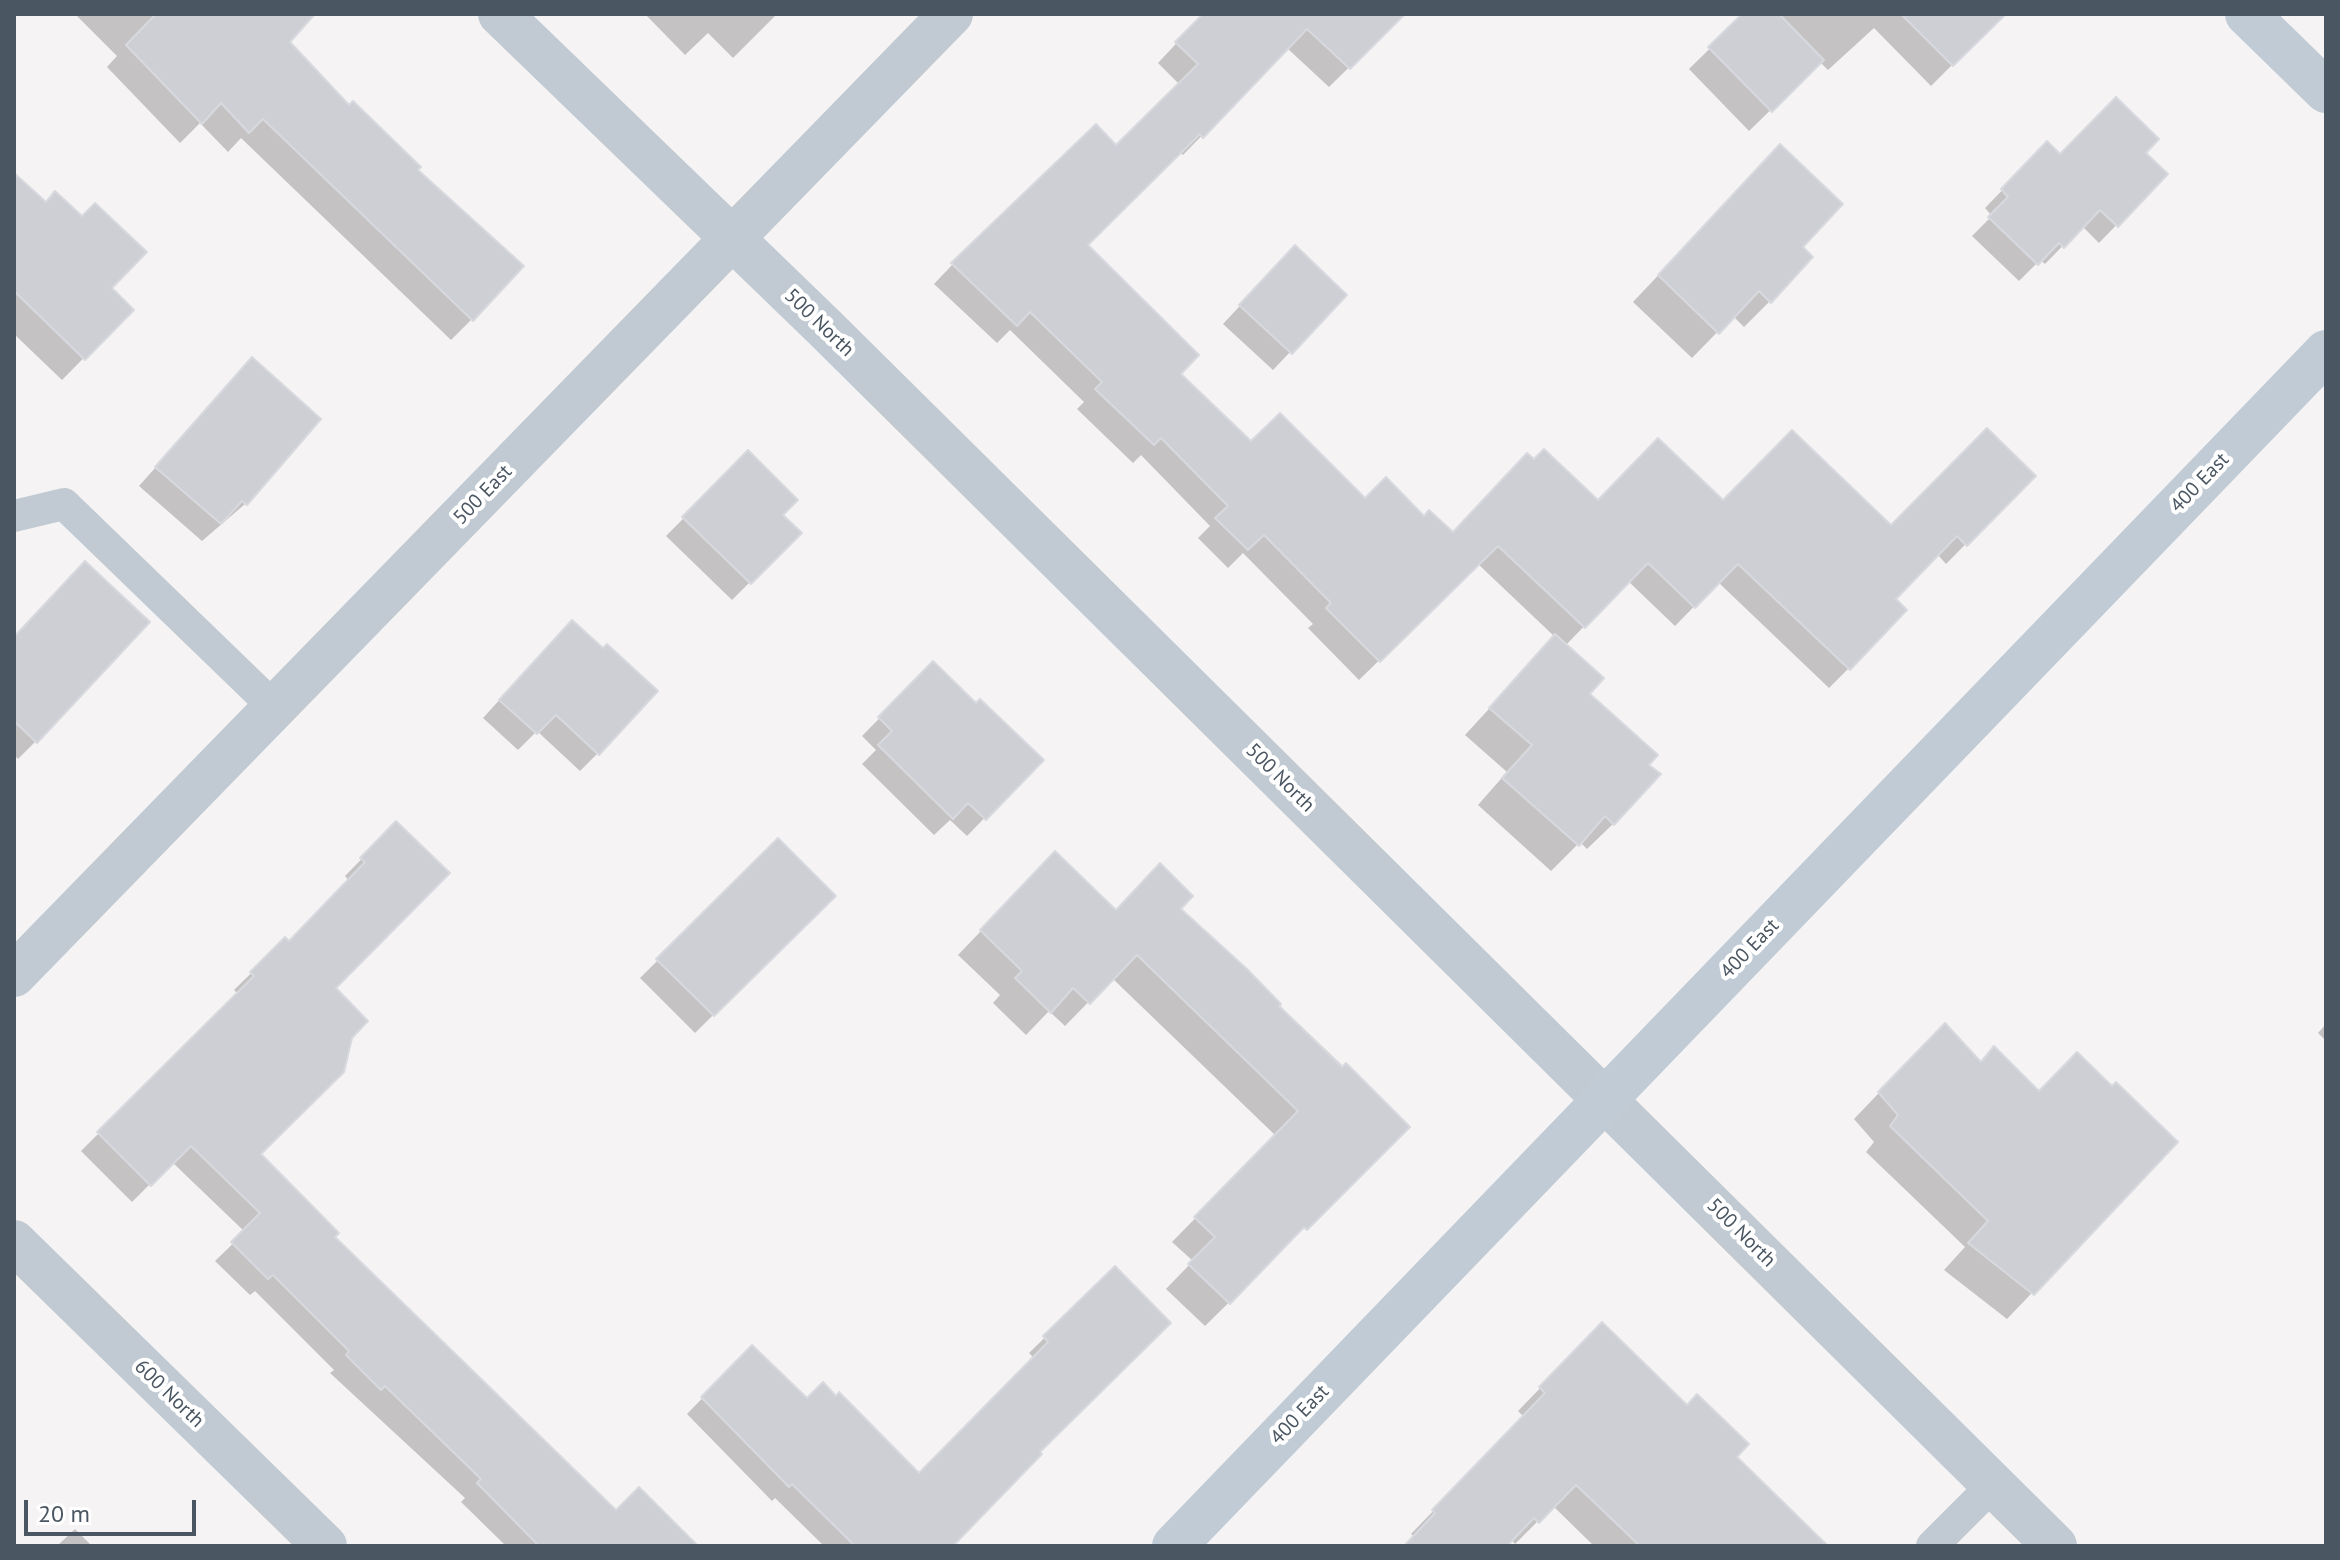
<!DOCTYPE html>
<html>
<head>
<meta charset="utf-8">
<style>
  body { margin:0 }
  #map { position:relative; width:2340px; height:1560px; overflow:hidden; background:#f5f3f3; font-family:"PT Sans",sans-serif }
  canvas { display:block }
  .frame { position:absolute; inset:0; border:16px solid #4a5661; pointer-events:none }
  .scale { position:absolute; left:24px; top:1500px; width:172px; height:36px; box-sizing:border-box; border:4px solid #4a5661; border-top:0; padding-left:10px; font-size:24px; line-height:28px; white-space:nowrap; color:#4a5661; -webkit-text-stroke:6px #fff; paint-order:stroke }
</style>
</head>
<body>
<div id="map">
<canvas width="2340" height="1560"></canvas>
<div class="frame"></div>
<div class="scale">20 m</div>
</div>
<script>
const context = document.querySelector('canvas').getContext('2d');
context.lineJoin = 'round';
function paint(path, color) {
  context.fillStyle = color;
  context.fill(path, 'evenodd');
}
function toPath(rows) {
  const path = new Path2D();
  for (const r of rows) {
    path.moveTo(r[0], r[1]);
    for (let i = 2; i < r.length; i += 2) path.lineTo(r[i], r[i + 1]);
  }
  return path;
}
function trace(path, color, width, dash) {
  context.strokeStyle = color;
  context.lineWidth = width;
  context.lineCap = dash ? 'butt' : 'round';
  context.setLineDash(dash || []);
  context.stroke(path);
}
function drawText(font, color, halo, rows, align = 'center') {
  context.font = font + ' "PT Sans",sans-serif';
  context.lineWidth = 8;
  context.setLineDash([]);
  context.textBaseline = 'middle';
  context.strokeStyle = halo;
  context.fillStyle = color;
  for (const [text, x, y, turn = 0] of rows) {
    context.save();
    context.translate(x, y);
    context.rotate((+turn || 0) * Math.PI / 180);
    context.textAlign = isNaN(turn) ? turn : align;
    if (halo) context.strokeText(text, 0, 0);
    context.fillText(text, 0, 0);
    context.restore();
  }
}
paint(toPath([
  [75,14,261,14,349,108,415,170,472,319,451,340,241,138,228,152,200,123,180,143,107,67,117,56],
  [645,14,777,14,733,58,708,33,685,55],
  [1204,14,1403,14,1329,87,1287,48,1183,155,1180,152,1085,245,1178,374,1251,444,1365,501,1424,518,1453,534,1598,502,1723,503,1891,528,2033,476,1946,564,1937,554,1893,599,1849,668,1829,688,1718,582,1675,626,1628,581,1565,646,1587,694,1613,824,1587,849,1580,842,1551,871,1478,805,1507,772,1465,735,1555,637,1478,564,1359,680,1308,628,1313,624,1243,553,1228,568,1198,538,1210,526,1141,455,1133,463,1077,409,1084,402,1010,330,997,343,934,284,953,264,1116,148,1180,85,1158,63],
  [1745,14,2001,14,2002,15,1931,86,1874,28,1828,70,1820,62,1749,131,1689,69],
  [2047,144,2060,157,2143,153,2165,175,2099,243,2082,226,2045,264,2040,260,2019,281,1972,236,1992,216,1985,208],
  [1755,173,1800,247,1770,301,1744,327,1733,316,1692,358,1633,302],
  [14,176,45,204,109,288,131,310,62,380,14,334],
  [1277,266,1344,295,1273,370,1223,324],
  [235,378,318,419,245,504,202,541,139,486],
  [748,453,780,515,799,533,732,600,666,536],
  [14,639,36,741,18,759,14,755],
  [554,640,598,753,580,771,537,731,518,750,483,718],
  [933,664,1041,760,967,836,950,820,934,835,862,764,876,750,862,736],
  [396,824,333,988,259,1154,332,1237,616,1513,682,1546,506,1546,461,1502,465,1498,330,1373,334,1370,255,1291,250,1295,215,1261,245,1232,172,1162,132,1202,81,1151,238,994,234,990,285,940,288,943,349,881,345,876],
  [778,841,833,896,695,1033,640,978],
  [1032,878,1115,912,1178,909,1407,1127,1205,1326,1166,1289,1193,1261,1172,1242,1276,1136,1112,978,1065,1026,1049,1011,1026,1035,993,1003,1000,995,958,955],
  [2326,1024,2326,1041,2318,1033],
  [1994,1049,2039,1094,2112,1089,2176,1142,2007,1319,1944,1270,1965,1247,1866,1152,1874,1142,1854,1119,1919,1051,1979,1063],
  [1115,1269,1039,1454,953,1546,824,1546,775,1498,772,1501,687,1414,752,1347,807,1401,919,1476,1034,1358,1029,1353],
  [1580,1347,1734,1457,1793,1546,1594,1546,1553,1506,1515,1544,1511,1539,1504,1546,1406,1546,1415,1537,1411,1534,1524,1417,1518,1411],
  [75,1529,92,1546,57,1546]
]), '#0003');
const building = toPath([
  [156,14,315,14,290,42,349,105,353,101,421,167,418,170,524,266,473,321,263,119,249,133,221,103,202,124,126,45,156,14],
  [1203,14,1405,14,1350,69,1307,29,1203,138,1200,134,1088,245,1199,355,1181,374,1251,441,1280,413,1365,498,1386,477,1424,516,1429,510,1453,532,1527,453,1534,459,1544,449,1598,500,1658,438,1723,500,1792,430,1891,525,1987,428,2036,476,1967,546,1957,536,1896,599,1907,610,1850,670,1738,564,1695,608,1648,563,1585,628,1498,546,1380,662,1326,608,1331,603,1264,535,1248,550,1215,518,1228,506,1161,438,1154,445,1095,389,1102,382,1030,312,1017,326,951,263,1096,124,1116,145,1198,64,1175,42,1203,14],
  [1742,14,1779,14,1824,60,1772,112,1708,47,1742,14],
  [1901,14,2006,14,1953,66,1901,14],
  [2116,97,2159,139,2146,153,2168,174,2118,227,2100,210,2064,248,2059,243,2038,265,1988,217,2008,197,2001,189,2047,141,2060,154,2116,97],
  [1780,144,1843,204,1803,247,1813,257,1771,303,1759,291,1719,334,1658,275,1780,144],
  [14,173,46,202,55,191,82,216,95,203,147,252,112,288,134,310,85,360,14,291,14,173],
  [1295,245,1347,295,1292,354,1239,305,1295,245],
  [252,357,321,419,247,505,242,501,221,524,155,467,252,357],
  [748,450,798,500,783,515,802,533,751,584,682,517,748,450],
  [85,561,150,622,37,743,14,721,14,637,85,561],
  [572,620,603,648,607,644,658,691,599,755,556,715,537,734,499,700,572,620],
  [1555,634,1604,678,1590,694,1658,755,1649,765,1661,774,1614,825,1605,816,1579,846,1502,778,1532,745,1489,708,1555,634],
  [933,661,976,703,980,699,1044,760,986,820,968,803,953,819,878,745,892,731,878,717,933,661],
  [396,821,450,873,336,988,368,1021,352,1038,344,1072,261,1154,339,1233,335,1237,616,1510,639,1487,698,1546,539,1546,477,1483,481,1479,385,1386,381,1390,346,1355,349,1351,273,1275,268,1279,231,1242,260,1213,191,1146,151,1186,97,1132,254,976,250,972,285,937,289,941,365,862,360,858,396,821],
  [778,838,836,896,714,1016,656,959,778,838],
  [1055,851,1116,910,1160,863,1193,896,1181,909,1247,969,1281,1004,1279,1006,1342,1067,1346,1063,1410,1127,1307,1230,1304,1227,1230,1304,1188,1264,1215,1237,1194,1217,1298,1111,1137,955,1090,1004,1073,988,1051,1013,1015,978,1022,971,980,930,1055,851],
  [1945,1023,1981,1062,1994,1046,2039,1091,2077,1052,2112,1086,2116,1082,2178,1142,2034,1295,1968,1243,1988,1221,1890,1126,1898,1115,1878,1092,1945,1023],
  [1115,1266,1171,1323,1040,1452,1042,1454,953,1546,855,1546,792,1484,789,1487,701,1397,752,1345,807,1398,823,1382,836,1396,839,1392,919,1473,1048,1342,1043,1336,1115,1266],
  [1602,1322,1687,1405,1697,1394,1749,1444,1737,1457,1828,1546,1640,1546,1576,1485,1539,1523,1534,1518,1507,1546,1404,1546,1435,1513,1432,1510,1545,1393,1539,1387,1602,1322]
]);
paint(building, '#cdcfd5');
trace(building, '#d7d9de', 2);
trace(toPath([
  [14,516,64,504,275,708],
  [1932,1546,1994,1484]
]), '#c1cad2', 32);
trace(toPath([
  [500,14,824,327,2055,1546],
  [14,975,951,14],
  [14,1242,325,1546]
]), '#c1cad2', 44);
trace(toPath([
  [2247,14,2326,91],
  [1174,1546,2326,352]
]), '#c1cbd6', 44);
drawText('20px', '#4a5661', '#fff', [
  ["500 North",819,323,44],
  ["400 East",2200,483,-46],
  ["500 East",483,495,-46],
  ["500 North",1280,778,45],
  ["400 East",1750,949,-46],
  ["500 North",1741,1233,45],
  ["600 North",169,1394,44],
  ["400 East",1300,1415,-46]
]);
</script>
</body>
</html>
